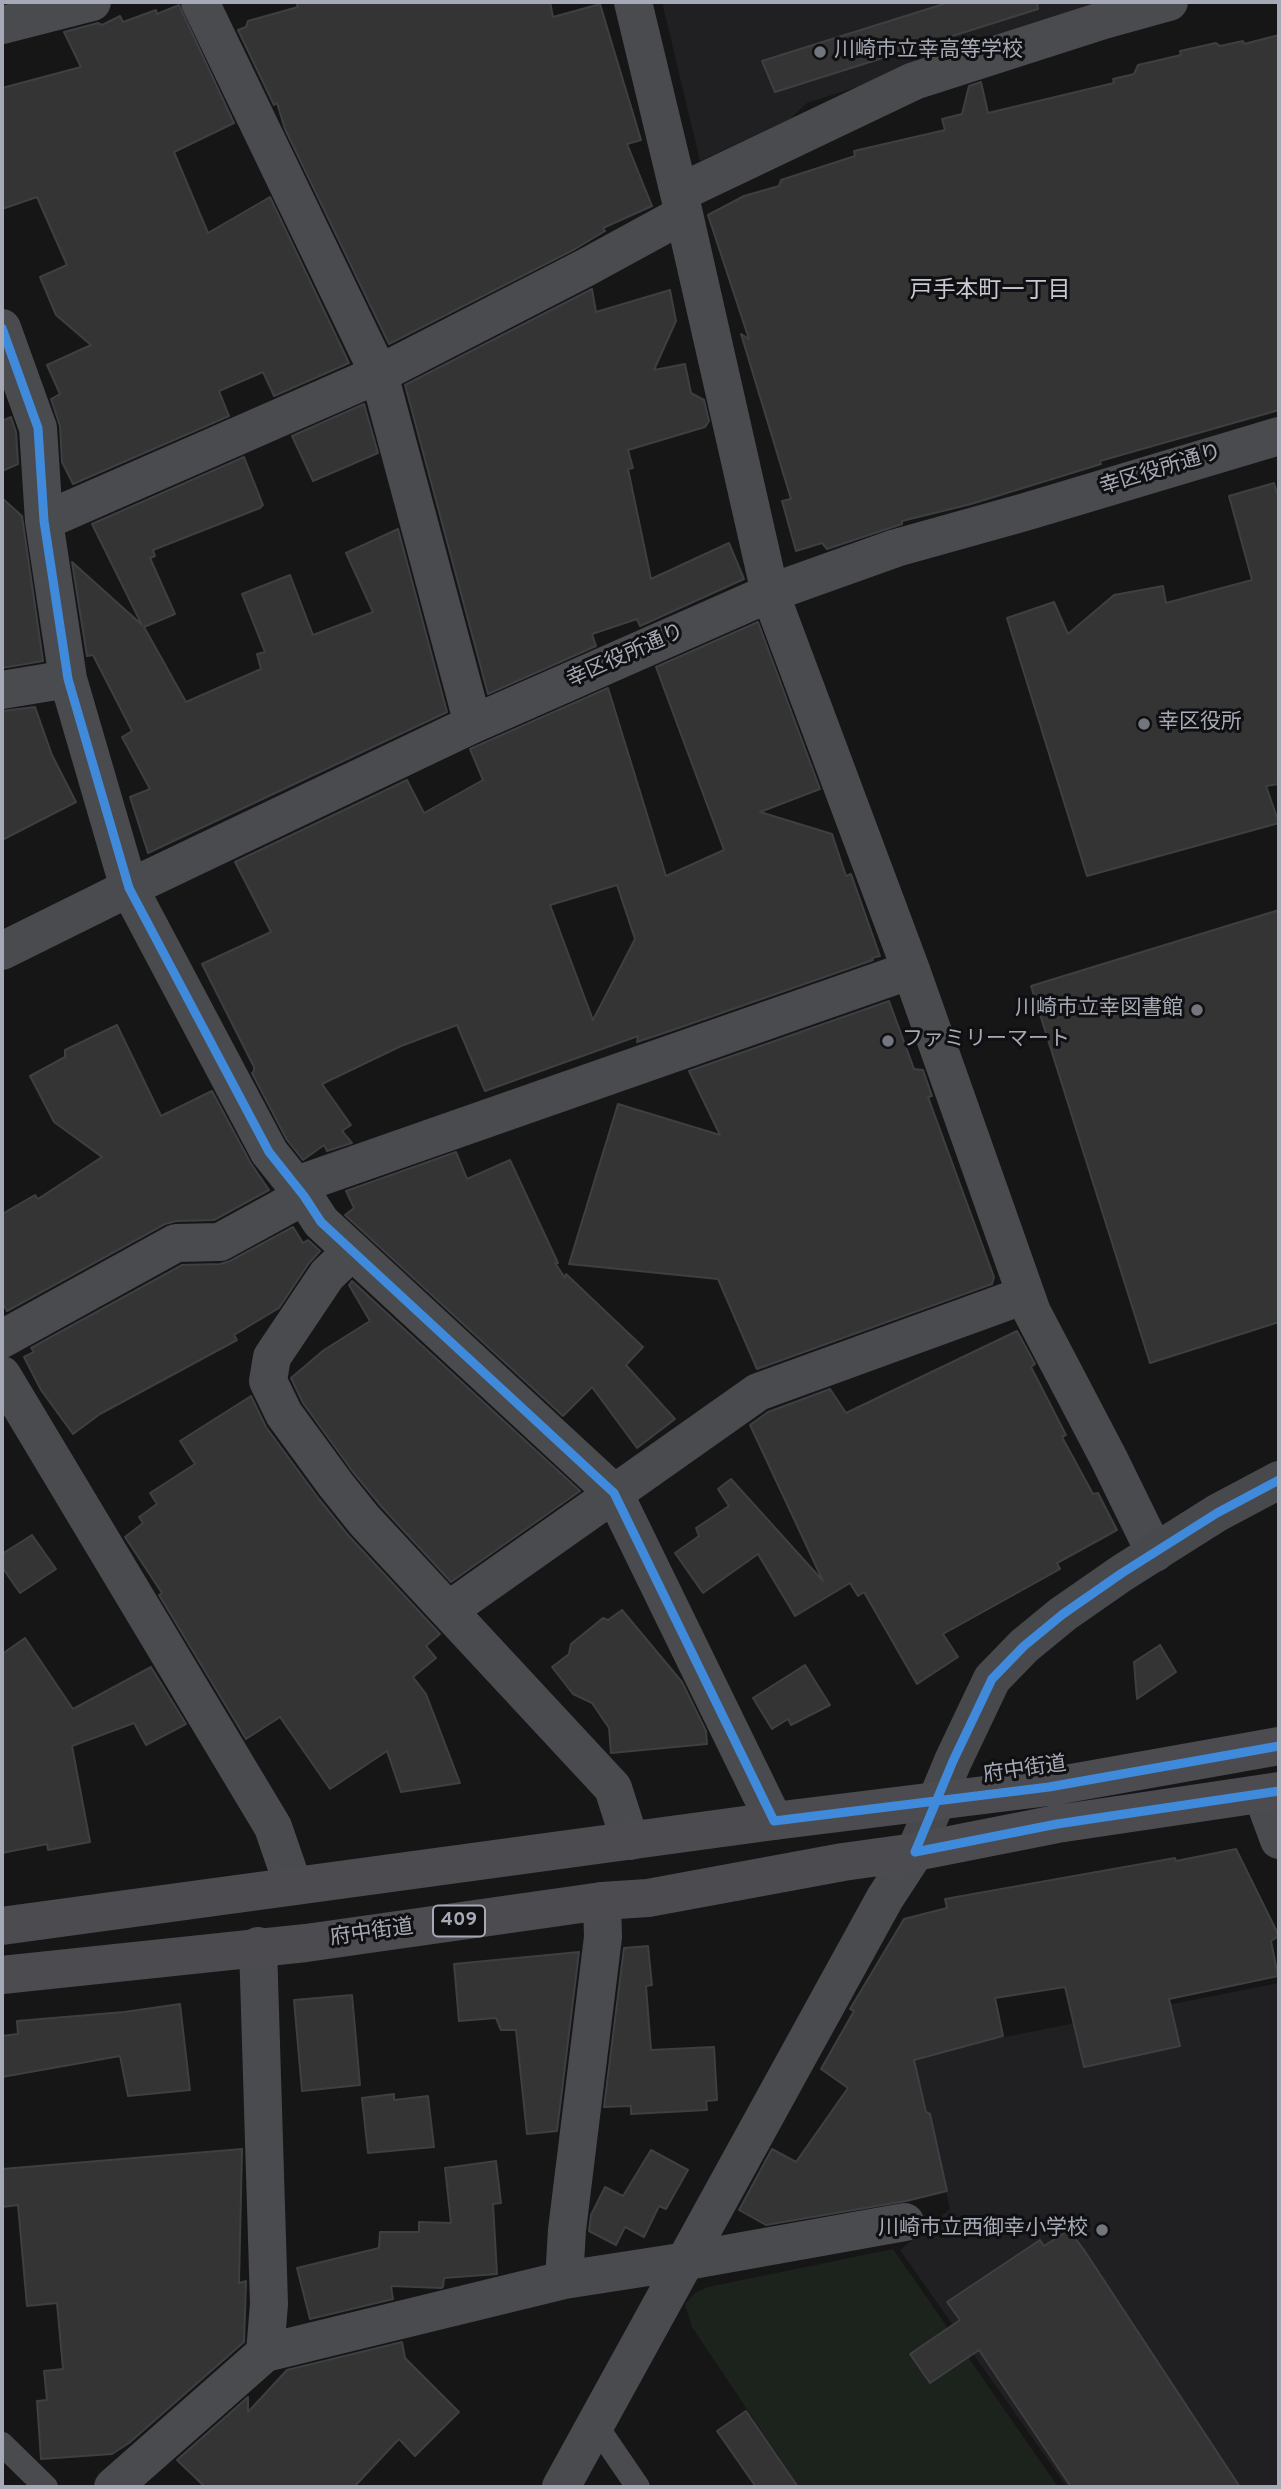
<!DOCTYPE html>
<html>
<head>
<meta charset="utf-8">
<style>
  body { margin:0 }
  #map { position:relative; width:1281px; height:2489px; overflow:hidden; background:#161616; font-family:Overpass,sans-serif }
  canvas { display:block }
  .frame { position:absolute; inset:0; border:4px solid #a6aab7; pointer-events:none }
</style>
</head>
<body>
<div id="map">
<canvas width="1281" height="2489"></canvas>
<div class="frame"></div>
</div>
<script>
const context = document.querySelector('canvas').getContext('2d');
context.lineJoin = 'round';
function paint(path, color) {
  context.fillStyle = color;
  context.fill(path, 'evenodd');
}
function toPath(rows) {
  const path = new Path2D();
  for (const r of rows) {
    path.moveTo(r[0], r[1]);
    for (let i = 2; i < r.length; i += 2) path.lineTo(r[i], r[i + 1]);
  }
  return path;
}
function trace(path, color, width, dash) {
  context.strokeStyle = color;
  context.lineWidth = width;
  context.lineCap = dash ? 'butt' : 'round';
  context.setLineDash(dash || []);
  context.stroke(path);
}
function drawText(font, color, halo, rows, align = 'center') {
  context.font = font + ' Overpass,"Noto Sans JP",sans-serif';
  context.lineWidth = 6;
  context.setLineDash([]);
  context.textBaseline = 'middle';
  context.strokeStyle = halo;
  context.fillStyle = color;
  for (const [text, x, y, turn = 0] of rows) {
    context.save();
    context.translate(x, y);
    context.rotate((+turn || 0) * Math.PI / 180);
    context.textAlign = isNaN(turn) ? turn : align;
    if (halo) context.strokeText(text, 0, 0);
    context.fillText(text, 0, 0);
    context.restore();
  }
}
paint(toPath([
  [662,2,1124,2,807,103,790,119,700,161],
  [1279,1983,1279,2487,1067,2487,900,2250,950,2209,913,2055]
]), '#202022');
paint(toPath([
  [893,2249,1058,2487,799,2487,692,2327,685,2304,695,2293,708,2287]
]), '#1c231d');
const building = toPath([
  [296,2,550,2,553,17,600,4,641,140,627,144,652,206,603,228,605,231,575,249,389,344,285,129,277,103,274,105,238,30,246,27,248,21,298,7,296,2],
  [950,2,1037,2,1038,9,775,92,762,61,950,2],
  [179,5,234,123,174,152,208,233,270,197,349,363,274,396,263,372,219,391,229,416,73,484,62,462,60,426,51,399,60,394,47,365,91,345,56,315,40,277,67,265,37,197,2,209,2,88,81,67,64,32,98,23,102,25,120,16,123,22,156,10,157,14,179,5],
  [1279,35,1279,410,1100,461,1101,464,971,504,902,521,902,524,827,549,822,543,796,551,782,501,791,499,741,334,749,339,708,215,744,196,779,186,781,180,855,156,854,151,945,130,942,119,962,114,969,86,981,82,988,113,1114,83,1113,79,1134,74,1138,65,1181,55,1180,51,1216,43,1220,46,1243,41,1244,44,1279,35],
  [592,289,596,312,670,290,676,321,654,370,685,364,691,393,704,400,709,421,705,427,628,450,633,468,628,469,651,579,729,543,744,579,640,626,637,619,592,634,596,646,488,694,405,385,592,289],
  [364,404,378,453,313,481,292,436,364,404],
  [11,417,16,432,18,464,2,471,2,421,11,417],
  [244,457,263,505,260,508,153,550,155,556,150,558,175,614,144,627,186,702,261,669,257,654,265,652,242,594,290,575,313,635,373,612,346,553,398,529,447,712,148,853,130,797,150,789,122,737,132,731,93,655,87,656,72,562,142,625,92,524,244,457],
  [1274,483,1279,500,1279,784,1266,786,1279,823,1087,876,1007,618,1054,602,1068,634,1114,595,1163,586,1166,603,1252,580,1229,496,1274,483],
  [2,498,22,516,43,661,2,668,2,498],
  [758,622,820,789,760,812,832,834,846,876,851,874,880,956,872,958,873,960,670,1031,637,1042,638,1036,485,1091,457,1025,401,1046,322,1084,351,1125,342,1131,352,1143,327,1151,324,1145,303,1160,287,1140,252,1073,254,1071,254,1067,202,964,271,932,235,862,407,780,424,813,483,780,470,749,608,688,666,876,724,850,656,667,758,622],
  [617,885,635,939,593,1020,550,905,617,885],
  [35,707,52,755,76,802,2,840,2,711,35,707],
  [1279,910,1279,1322,1150,1363,1031,986,1279,910],
  [889,1001,914,1069,923,1070,932,1096,928,1097,994,1277,992,1284,757,1369,718,1279,569,1264,618,1104,720,1135,689,1071,889,1001],
  [117,1025,161,1116,212,1091,250,1162,269,1190,214,1220,176,1221,165,1224,7,1311,2,1302,2,1214,35,1195,38,1199,102,1157,54,1122,30,1076,65,1057,65,1050,117,1025],
  [456,1152,467,1179,510,1160,558,1263,555,1263,565,1278,566,1274,643,1347,626,1365,675,1419,637,1448,592,1387,563,1416,345,1215,354,1208,346,1191,456,1152],
  [293,1227,303,1243,308,1240,320,1251,309,1263,279,1308,234,1335,237,1340,100,1414,73,1434,41,1390,24,1357,34,1352,31,1348,182,1265,220,1264,230,1261,293,1227],
  [352,1281,580,1491,451,1582,381,1506,353,1472,303,1403,291,1378,324,1350,370,1321,349,1285,352,1281],
  [1017,1331,1035,1364,1031,1367,1066,1435,1062,1437,1093,1494,1098,1493,1117,1530,1057,1563,1060,1569,943,1634,958,1657,917,1684,864,1592,858,1596,850,1583,795,1616,758,1554,703,1593,675,1553,699,1536,696,1528,729,1506,718,1489,731,1479,823,1581,750,1425,768,1412,830,1389,846,1413,1017,1331],
  [251,1396,266,1427,319,1499,348,1535,440,1634,426,1646,436,1658,413,1677,426,1694,460,1783,401,1792,387,1751,330,1789,280,1717,246,1739,159,1595,162,1593,125,1537,143,1523,139,1517,157,1504,150,1493,195,1464,180,1441,251,1396],
  [32,1535,56,1569,20,1593,2,1567,2,1554,32,1535],
  [622,1610,682,1682,706,1731,707,1744,611,1753,609,1728,592,1703,573,1694,552,1667,569,1654,571,1644,603,1618,608,1620,622,1610],
  [25,1638,73,1709,151,1667,186,1724,146,1745,134,1723,72,1746,90,1842,48,1850,47,1844,2,1853,2,1654,25,1638],
  [1160,1645,1176,1672,1137,1699,1134,1662,1160,1645],
  [805,1665,830,1705,791,1725,788,1719,772,1729,753,1698,805,1665],
  [1236,1849,1279,1936,1271,1941,1278,1976,1169,1999,1180,2046,1084,2067,1065,1987,995,1998,1003,2036,914,2060,926,2112,930,2114,947,2191,906,2201,766,2225,739,2210,772,2149,796,2162,848,2088,821,2069,854,2011,850,2009,904,1919,947,1908,945,1899,1175,1858,1176,1861,1236,1849],
  [648,1946,652,1985,646,1986,651,2050,714,2047,717,2100,706,2101,707,2110,631,2114,631,2106,604,2107,624,1948,648,1946],
  [579,1952,557,2131,527,2134,516,2030,501,2030,496,2018,459,2021,454,1964,579,1952],
  [352,1995,360,2085,302,2091,294,2000,352,1995],
  [180,2004,190,2090,128,2096,120,2056,2,2077,2,2036,18,2034,17,2021,124,2012,180,2004],
  [394,2094,394,2100,428,2096,434,2147,368,2153,362,2098,394,2094],
  [242,2149,239,2283,246,2281,244,2342,129,2443,112,2454,41,2459,37,2401,47,2400,44,2371,63,2369,57,2303,27,2306,18,2205,2,2207,2,2169,242,2149],
  [651,2150,688,2170,666,2209,659,2206,644,2237,625,2227,616,2245,589,2231,591,2215,605,2187,623,2196,651,2150],
  [496,2161,501,2203,493,2204,497,2274,444,2278,443,2287,441,2288,391,2286,393,2299,310,2319,297,2268,379,2248,380,2232,419,2232,419,2222,451,2223,445,2168,496,2161],
  [1069,2230,1084,2250,1240,2487,1071,2487,979,2350,930,2383,910,2354,960,2320,947,2302,1040,2240,1044,2246,1069,2230],
  [402,2342,405,2358,459,2412,415,2456,399,2439,354,2487,205,2487,177,2460,248,2397,248,2412,287,2370,402,2342],
  [746,2411,798,2487,756,2487,717,2431,746,2411]
]);
paint(building, '#343435');
trace(building, '#3e3f42', 2);
trace(toPath([
  [595,2424,638,2487],
  [2,2444,46,2487]
]), '#4a4b4f', 24);
trace(toPath([
  [200,2,379,374,473,724],
  [633,2,684,214,770,593,911,970,1032,1312,1109,1459,1155,1553],
  [2,25,92,2],
  [679,193,914,81,1104,20,1169,2],
  [2,328,38,428,44,521,68,679,129,888,269,1152,304,1196,321,1222,614,1493,774,1821],
  [44,521,379,374,585,268,684,214],
  [2,690,68,679],
  [2,951,129,888,473,724,770,593,896,548,1025,512,1279,436],
  [294,1186,911,970],
  [352,1251,327,1275,272,1357,268,1381,284,1414,336,1485,364,1520,613,1788,630,1841],
  [2,1339,176,1243,220,1242,304,1196],
  [2,1375,273,1827,293,1885],
  [449,1610,758,1392,1025,1295],
  [1262,1794,1279,1840],
  [258,1946,269,2304,265,2353],
  [564,2280,567,2230,603,1937,602,1901],
  [113,2487,265,2353,564,2280,687,2261,905,2222],
  [561,2487,885,1898,915,1852]
]), '#4a4b4f', 38);
trace(toPath([
  [915,1852,953,1761,992,1679,1024,1646,1063,1614,1122,1573,1217,1513,1279,1480]
]), '#48494d', 38);
trace(toPath([
  [2,1926,774,1821,1049,1787,1279,1746],
  [2,1975,306,1943,602,1901,648,1898,843,1862,915,1852,1057,1824,1279,1791]
]), '#4c4c50', 38);
trace(toPath([
  [2,328,38,428,44,521,68,679,129,888,269,1152,304,1196,321,1222,614,1493,774,1821,1049,1787,1279,1746],
  [915,1852,953,1761,992,1679,1024,1646,1063,1614,1122,1573,1217,1513,1279,1480],
  [915,1852,1057,1824,1279,1791]
]), '#408adc', 9);
for (const [x, y, r, color] of [
  [820,52,7,"#74767f"],
  [1144,724,7,"#74767f"],
  [1197,1010,7,"#74767f"],
  [888,1041,7,"#74767f"],
  [1102,2230,7,"#74767f"]
]) {
  const dot = new Path2D();
  dot.arc(x, y, r, 0, 2 * Math.PI);
  context.fillStyle = color;
  context.fill(dot);
  trace(dot, '#101012', 2.5);
}
for (const [x, y, w] of [
  [459,1921,52]
]) {
  const box = new Path2D();
  box.roundRect(x - w / 2, y - 15.5, w, 31, 5);
  context.fillStyle = '#101012';
  context.fill(box);
  trace(box, '#a6aab7', 2);
}
drawText('bold 19px', '#a6aab7', null, [
  ["409",459,1921]
]);
drawText('21px', '#a6aab7', '#101012', [
  ["川崎市立幸高等学校",834,52],
  ["幸区役所",1158,724],
  ["川崎市立幸図書館",1183,1010,"right"],
  ["ファミリーマート",902,1041],
  ["川崎市立西御幸小学校",1088,2230,"right"]
], 'left');
drawText('21px', '#a6aab7', '#101012', [
  ["幸区役所通り",1161,471,-17],
  ["幸区役所通り",626,657,-24],
  ["府中街道",1025,1771,-8],
  ["府中街道",372,1934,-8]
]);
drawText('23px', '#c7c9d3', '#101012', [
  ["戸手本町一丁目",990,292]
]);
</script>
</body>
</html>
